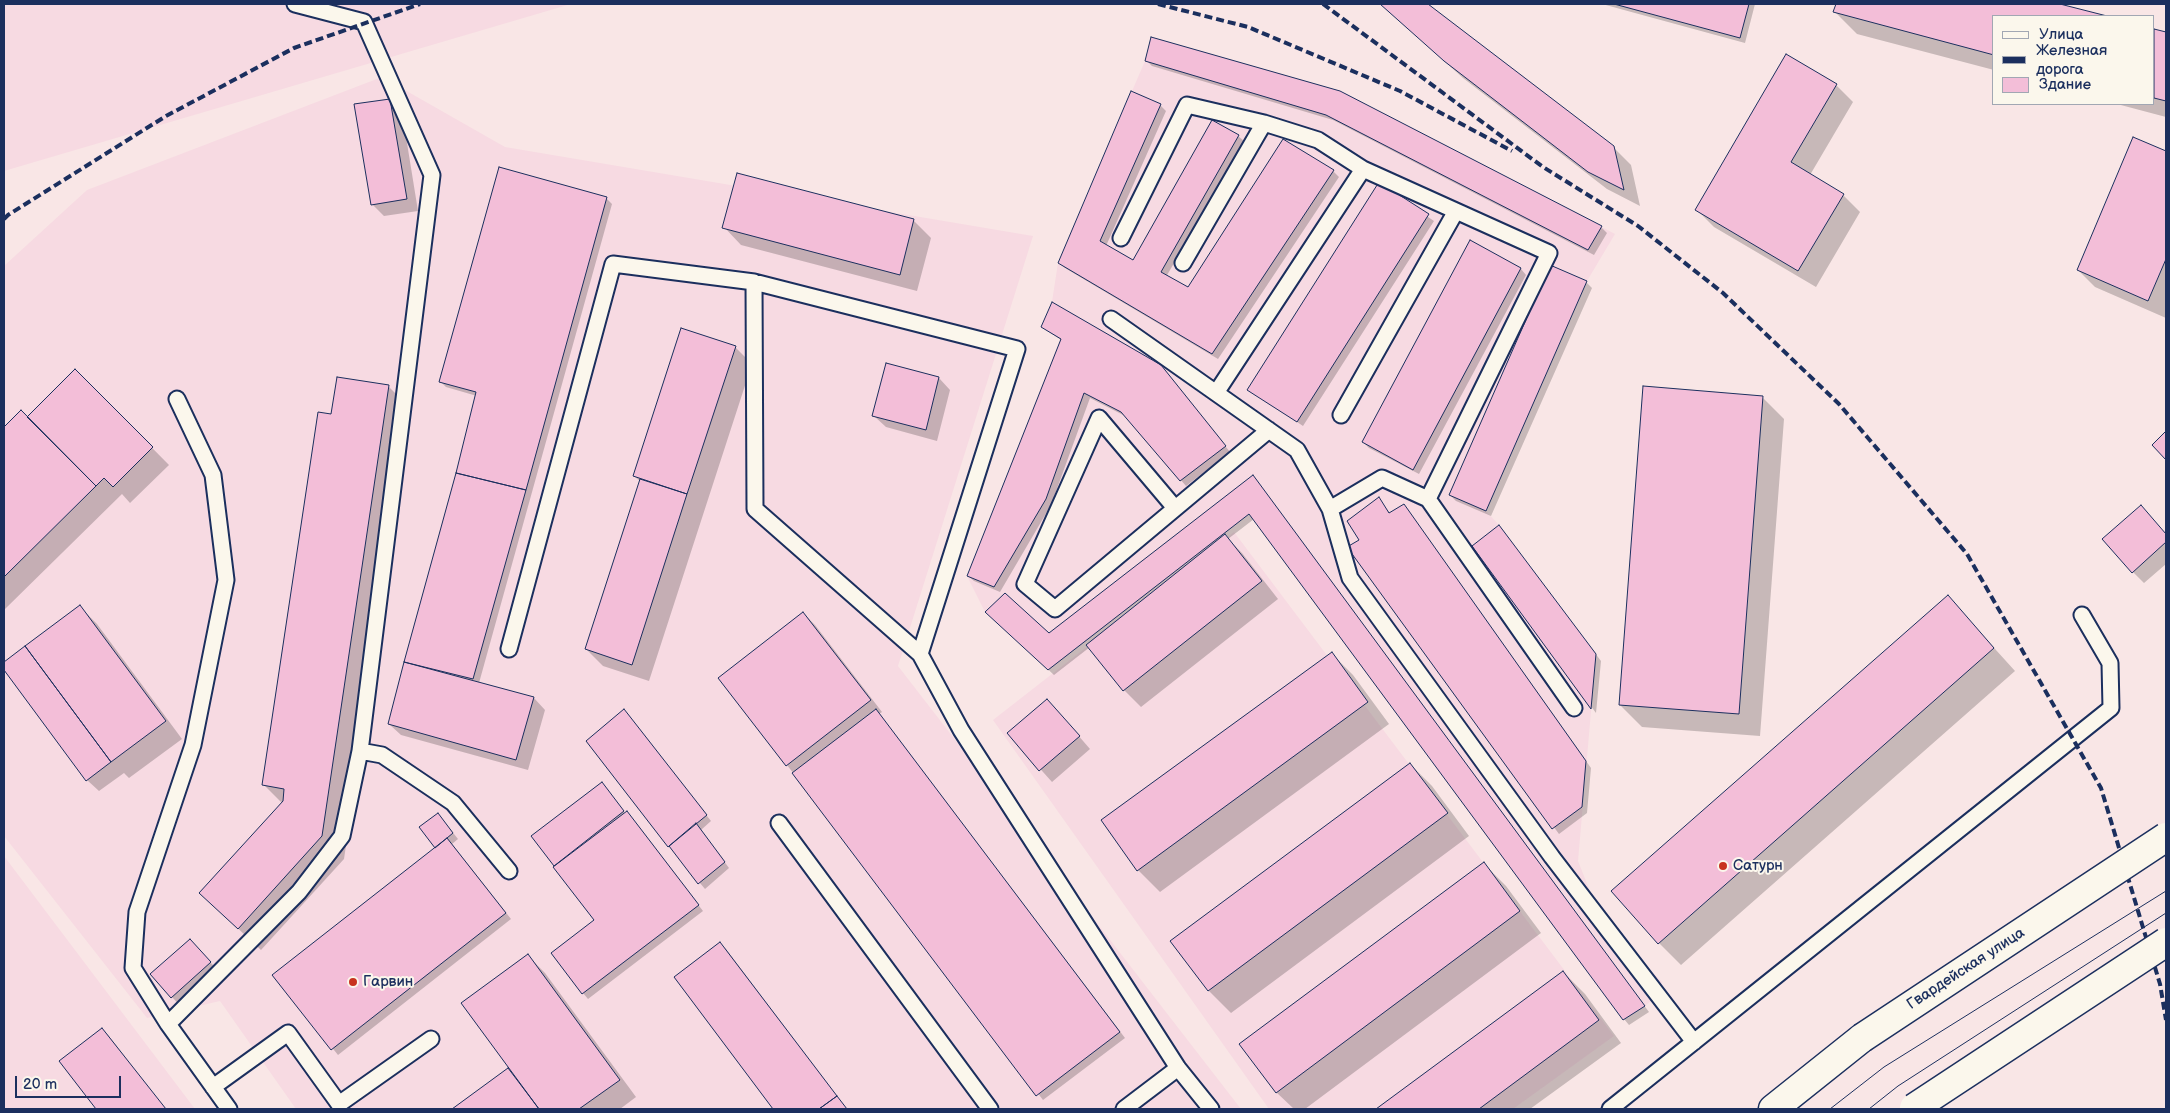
<!DOCTYPE html>
<html>
<head>
<meta charset="utf-8">
<style>
  body { margin:0 }
  #map { position:relative; width:2170px; height:1113px; overflow:hidden; background:#f9e6e6; font-family:"Balsamiq Sans",sans-serif }
  canvas { display:block }
  .frame { position:absolute; inset:0; border:5px solid #1b2f5e; pointer-events:none }
  .legend { position:absolute; left:1992px; top:15px; width:162px; height:90px; box-sizing:border-box; background:#fbf7ec; border:1px solid #a1a7b3; margin:0; padding:6px 9px; list-style:none; font-size:15px; color:#1b2f5e }
  .legend li { display:flex; align-items:center; gap:10px; height:25px }
  .legend b { width:25px; border:1px solid #a1a7b3 }
  .scale { position:absolute; left:15px; top:1076px; width:106px; height:22px; box-sizing:border-box; border:2px solid #1b2f5e; border-top:0; padding-left:6px; font-size:15px; line-height:18px; white-space:nowrap; color:#1b2f5e; -webkit-text-stroke:4px #fbf7ec; paint-order:stroke }
</style>
</head>
<body>
<div id="map">
<canvas width="2170" height="1113"></canvas>
<div class="frame"></div>
<ul class="legend">
<li><b style="height:6px;background:#fbf7ec"></b>Улица</li>
<li><b style="height:6px;background:#1b2f5e"></b>Железная дорога</li>
<li><b style="height:14px;background:#f3bed8"></b>Здание</li>
</ul>
<div class="scale">20 m</div>
</div>
<script>
const context = document.querySelector('canvas').getContext('2d');
context.lineJoin = 'round';
function paint(path, color) {
  context.fillStyle = color;
  context.fill(path, 'evenodd');
}
function toPath(rows) {
  const path = new Path2D();
  for (const r of rows) {
    path.moveTo(r[0], r[1]);
    for (let i = 2; i < r.length; i += 2) path.lineTo(r[i], r[i + 1]);
  }
  return path;
}
function trace(path, color, width, dash) {
  context.strokeStyle = color;
  context.lineWidth = width;
  context.lineCap = dash ? 'butt' : 'round';
  context.setLineDash(dash || []);
  context.stroke(path);
}
function drawText(font, color, halo, rows, align = 'center') {
  context.font = font + ' "Balsamiq Sans",sans-serif';
  context.lineWidth = 4;
  context.setLineDash([]);
  context.textBaseline = 'middle';
  context.strokeStyle = halo;
  context.fillStyle = color;
  for (const [text, x, y, turn = 0] of rows) {
    context.save();
    context.translate(x, y);
    context.rotate((+turn || 0) * Math.PI / 180);
    context.textAlign = isNaN(turn) ? turn : align;
    if (halo) context.strokeText(text, 0, 0);
    context.fillText(text, 0, 0);
    context.restore();
  }
}
paint(toPath([
  [4,4,571,4,4,171],
  [1151,37,1340,91,1615,234,1587,281,1486,511,1499,525,1596,654,1578,861,1602,921,1662,982,1658,995,1645,1006,1623,1020,1249,514,1048,670,985,612,967,576,1060,339,1041,327,1052,302,1058,263,1145,61],
  [382,77,505,147,1033,236,898,666,1241,1109,296,1109,220,1001,147,1018,4,836,4,266,87,190],
  [1234,532,1614,1036,1513,1109,1269,1109,993,720],
  [4,856,195,1109,4,1109]
]), '#f7dae2');
paint(toPath([
  [1381,4,1426,4,1613,147,1631,165,1640,206,1607,189,1463,78],
  [1602,4,1755,4,1745,43],
  [1837,4,2055,4,2102,16,1994,16,1994,70,1857,34,1835,12],
  [2154,30,2166,34,2166,117,2117,104,2154,104],
  [1152,38,1601,227,1607,233,1594,255,1333,120,1152,66,1146,60],
  [1836,85,1853,102,1810,175,1843,195,1860,212,1816,287,1714,227,1697,210],
  [390,100,402,112,418,211,384,216,372,204],
  [1160,105,1166,111,1106,246,1133,262,1238,136,1244,141,1166,277,1188,289,1283,140,1333,171,1339,177,1218,359,1065,268,1059,263],
  [2134,138,2166,152,2166,318,2095,287,2078,270],
  [1379,184,1434,221,1303,426,1248,389],
  [606,198,612,204,479,683,534,698,545,710,528,770,401,735,389,724,477,396,446,387,440,381],
  [913,220,931,238,917,291,741,245,724,227],
  [1470,242,1521,269,1526,275,1419,474,1369,448,1363,442],
  [1586,282,1592,288,1491,516,1456,501,1450,495],
  [1042,327,1167,373,1230,452,1186,486,1127,417,1090,398,1051,505,1000,592,974,581,968,576,1061,340],
  [735,347,752,364,649,681,603,666,586,649,641,482,634,476],
  [887,364,939,378,950,390,937,441,886,427,874,416],
  [75,370,169,465,130,503,122,494,4,610,4,429,21,412,27,418],
  [389,387,411,409,344,859,261,950,200,893,282,803,264,785,332,415],
  [1762,397,1784,419,1760,736,1642,727,1620,705],
  [1258,483,1649,1012,1629,1025,1624,1019,1254,519,1228,539,1242,553,1278,599,1141,707,1124,690,1090,647,1054,675,992,617,1049,634],
  [1378,499,1390,513,1409,512,1591,768,1587,813,1559,834,1348,548,1361,540],
  [2152,519,2166,534,2166,564,2144,583,2133,572],
  [1504,533,1601,661,1596,713,1473,546],
  [1948,597,2015,671,1681,965,1659,943],
  [80,607,97,624,182,739,129,778,124,773,99,791,87,780,4,668,4,663],
  [803,613,815,625,882,712,879,714,1125,1038,1043,1100,787,765],
  [1331,653,1353,675,1389,724,1160,892,1138,870],
  [624,710,711,821,701,830,729,868,705,889,669,846],
  [1058,712,1090,749,1052,782,1009,734],
  [1410,764,1432,786,1469,836,1231,1013,1209,991],
  [607,790,625,813,632,818,703,911,588,999,583,993,595,920,533,837],
  [438,814,458,839,452,844,511,919,338,1055,274,975,437,848],
  [1484,864,1506,886,1541,933,1305,1109,1294,1109,1276,1092],
  [720,944,726,949,846,1109,775,1109,675,977],
  [201,952,222,975,183,1009,152,975],
  [527,955,545,973,636,1097,620,1109,454,1109,510,1068],
  [1563,972,1585,994,1621,1043,1530,1109,1378,1109],
  [102,1029,108,1035,165,1109,98,1109,61,1062]
]), '#0003');
const building = toPath([
  [1380,4,1428,4,1614,146,1624,190,1588,172,1444,61,1380,4],
  [1614,4,1749,4,1740,38,1614,4],
  [1836,4,2060,4,2107,16,1994,16,1994,55,1833,12,1836,4],
  [2154,29,2166,32,2166,101,2154,98,2154,29],
  [1151,37,1340,91,1602,226,1588,250,1326,115,1145,61,1151,37],
  [1786,54,1837,84,1791,162,1844,194,1798,271,1695,210,1786,54],
  [1131,91,1161,104,1100,241,1133,260,1212,120,1239,135,1161,272,1188,287,1283,139,1334,170,1212,354,1058,263,1131,91],
  [390,99,407,199,371,205,354,104,390,99],
  [2133,137,2166,151,2166,259,2148,301,2077,270,2133,137],
  [499,167,607,197,526,490,456,473,476,392,439,382,499,167],
  [737,173,914,219,900,275,722,228,737,173],
  [1379,182,1429,214,1297,422,1247,390,1379,182],
  [1470,240,1521,268,1413,470,1362,442,1470,240],
  [1550,265,1587,281,1486,511,1449,495,1550,265],
  [1052,302,1161,365,1226,446,1180,481,1121,412,1084,393,1046,499,994,587,967,576,1061,339,1041,327,1052,302],
  [681,328,736,346,687,494,633,476,681,328],
  [886,363,939,377,926,430,872,416,886,363],
  [75,369,153,447,113,487,104,478,96,486,27,417,75,369],
  [337,377,389,385,322,836,238,929,199,893,283,801,284,789,262,785,318,412,331,414,337,377],
  [1643,386,1763,396,1739,714,1619,705,1643,386],
  [21,410,96,486,4,577,4,427,21,410],
  [2166,431,2166,460,2152,445,2166,431],
  [456,473,526,490,473,679,404,662,456,473],
  [1253,475,1645,1006,1623,1020,1249,514,1048,670,985,612,1005,593,1049,633,1253,475],
  [640,479,687,494,632,665,585,649,640,479],
  [1379,497,1389,513,1404,504,1586,761,1582,807,1552,829,1347,547,1359,540,1347,521,1379,497],
  [2141,505,2166,534,2166,542,2132,573,2102,539,2141,505],
  [1499,525,1596,654,1591,709,1472,546,1499,525],
  [1225,534,1262,581,1123,691,1086,645,1225,534],
  [1948,595,1994,648,1658,944,1611,891,1948,595],
  [80,605,166,721,111,762,25,646,80,605],
  [803,612,871,700,786,766,718,678,803,612],
  [25,646,111,762,86,781,4,670,4,662,25,646],
  [1332,652,1368,702,1137,871,1101,820,1332,652],
  [404,662,534,697,516,760,388,724,404,662],
  [1047,699,1080,736,1039,771,1007,733,1047,699],
  [624,709,707,815,668,847,586,741,624,709],
  [876,709,1120,1032,1036,1096,792,773,876,709],
  [1410,763,1448,813,1208,991,1170,941,1410,763],
  [602,782,624,811,554,866,531,836,602,782],
  [627,811,699,905,582,994,551,953,594,920,553,867,627,811],
  [438,813,453,833,435,848,419,827,438,813],
  [696,823,725,862,698,884,669,846,696,823],
  [447,838,506,913,331,1050,272,975,447,838],
  [1484,862,1520,911,1276,1093,1239,1044,1484,862],
  [190,939,211,962,171,998,150,974,190,939],
  [720,942,837,1096,819,1109,773,1109,674,977,720,942],
  [528,954,620,1080,579,1109,539,1109,461,1003,528,954],
  [1563,971,1599,1020,1479,1109,1376,1109,1563,971],
  [102,1028,166,1109,96,1109,59,1061,102,1028],
  [508,1068,539,1109,452,1109,508,1068],
  [837,1096,847,1109,819,1109,837,1096]
]);
paint(building, '#f3bed8');
trace(building, '#1b2f5e', 1);
const service = toPath([
  [1121,238,1187,105,1264,123,1318,140,1363,169,1549,253,1428,499],
  [1183,263,1264,123],
  [754,282,755,509,920,654,961,730,1178,1068,1211,1109],
  [1111,319,1297,450,1330,509,1350,578,1552,857,1694,1042],
  [1216,393,1363,169],
  [1341,415,1456,211],
  [1175,508,1099,418,1025,584,1055,609,1269,430],
  [1330,509,1382,478,1428,499,1574,708],
  [509,649,613,264,754,282,1017,349,920,654],
  [360,751,382,755,453,803,509,871],
  [779,823,990,1109],
  [168,1024,133,968,137,912,193,745,226,580,213,475,177,399],
  [213,1087,288,1033,339,1104,431,1039],
  [229,1109,168,1024,299,892,342,836,360,751,432,175,364,22,295,4],
  [1124,1109,1178,1068],
  [1610,1109,2111,708,2110,663,2082,615]
]);
const secondary = toPath([
  [1773,1109,1862,1038]
]);
trace(service, '#1b2f5e', 19);
trace(secondary, '#1b2f5e', 31);
trace(service, '#fbf7ec', 15);
trace(secondary, '#fbf7ec', 28);
trace(toPath([
  [1830,1109,1884,1067,2166,891],
  [1869,1109,1898,1086,2166,913]
]), '#1b2f5e', 1);
trace(toPath([
  [1158,4,1248,27,1400,91,1512,151],
  [1323,4,1543,167,1638,226,1723,293,1839,404,1967,554,2101,788,2160,984,2166,1020],
  [4,219,8,215,166,116,294,48,420,4]
]), '#1b2f5e', 4, [8, 4]);
const secondaryBridge = toPath([
  [1862,1038,2166,837],
  [1914,1108,2166,942]
]);
trace(secondaryBridge, '#1b2f5e', 31, []);
trace(secondaryBridge, '#fbf7ec', 28);
for (const [x, y, r, color] of [
  [1723,866,5,"#c8321e"],
  [353,982,5,"#c8321e"]
]) {
  const dot = new Path2D();
  dot.arc(x, y, r, 0, 2 * Math.PI);
  context.fillStyle = color;
  context.fill(dot);
  trace(dot, '#fbf7ec', 2);
}
drawText('15px', '#1b2f5e', '#fbf7ec', [
  ["Сатурн",1733,866],
  ["Гарвин",363,982]
], 'left');
drawText('15px', '#1b2f5e', '#fbf7ec', [
  ["Гвардейская улица",1966,969,-33]
]);
</script>
</body>
</html>
